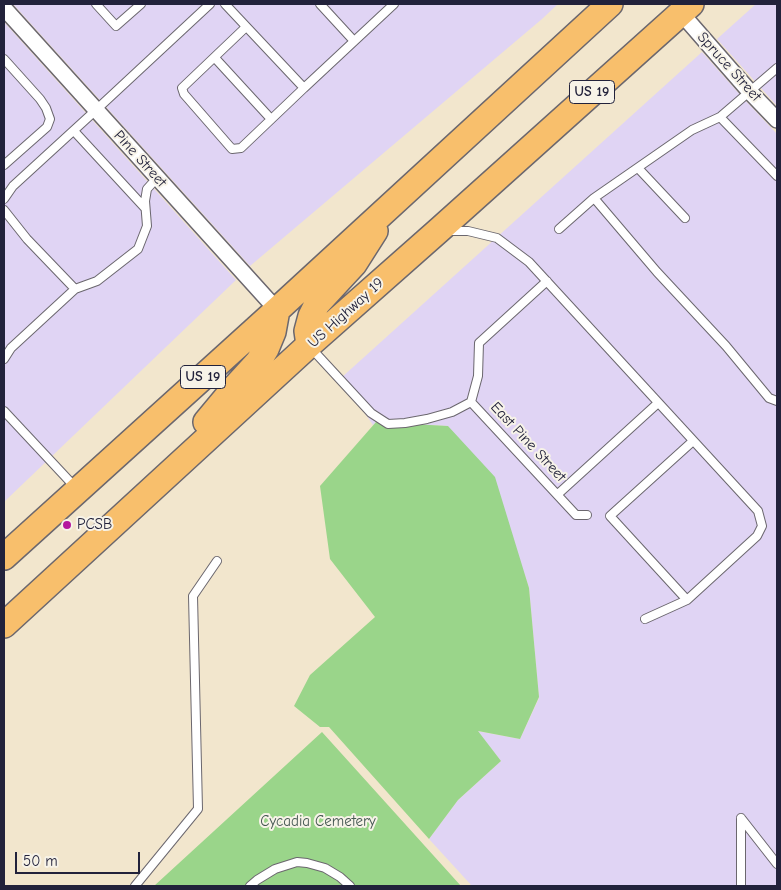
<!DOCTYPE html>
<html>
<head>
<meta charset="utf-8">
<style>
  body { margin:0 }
  #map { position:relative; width:781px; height:890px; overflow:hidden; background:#f2e6cd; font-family:"Comic Neue",sans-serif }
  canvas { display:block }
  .frame { position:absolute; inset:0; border:5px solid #22223b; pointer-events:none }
  .scale { position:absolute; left:15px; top:852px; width:125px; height:22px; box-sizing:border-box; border:2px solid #22223b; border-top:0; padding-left:6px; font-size:15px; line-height:18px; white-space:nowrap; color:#22223b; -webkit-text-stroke:4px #f7f3e8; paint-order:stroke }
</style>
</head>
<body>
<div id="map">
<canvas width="781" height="890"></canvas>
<div class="frame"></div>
<div class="scale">50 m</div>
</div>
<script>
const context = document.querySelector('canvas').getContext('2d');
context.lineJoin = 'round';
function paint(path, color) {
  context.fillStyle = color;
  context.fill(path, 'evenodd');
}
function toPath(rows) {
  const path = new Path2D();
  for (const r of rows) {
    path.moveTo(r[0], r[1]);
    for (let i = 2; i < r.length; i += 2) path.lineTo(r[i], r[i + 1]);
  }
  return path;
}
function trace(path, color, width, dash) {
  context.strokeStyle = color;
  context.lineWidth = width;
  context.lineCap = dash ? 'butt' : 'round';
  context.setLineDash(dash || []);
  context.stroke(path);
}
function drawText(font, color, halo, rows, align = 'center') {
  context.font = font + ' "Comic Neue",sans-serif';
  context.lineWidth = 4;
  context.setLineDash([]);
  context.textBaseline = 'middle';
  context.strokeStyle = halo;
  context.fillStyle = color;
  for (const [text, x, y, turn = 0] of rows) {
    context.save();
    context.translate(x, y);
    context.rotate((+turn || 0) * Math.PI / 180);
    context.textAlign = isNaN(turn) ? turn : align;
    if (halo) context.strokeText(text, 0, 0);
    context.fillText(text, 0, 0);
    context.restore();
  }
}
paint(toPath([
  [13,4,558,4,542,19,250,266],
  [756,4,777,4,777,106,717,39],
  [4,22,236,280,4,502],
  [702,52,743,98,777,134,777,886,472,886,429,839,458,800,501,761,477,731,520,739,539,698,529,588,525,575,448,426,376,422,373,425,341,378]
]), '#e0d4f4');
paint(toPath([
  [376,422,448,426,495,477,529,588,539,697,520,739,478,731,501,761,458,800,429,839,329,727,320,727,294,706,310,675,375,617,330,559,320,486],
  [322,732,461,886,154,886]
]), '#9ad58a');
const service = toPath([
  [96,4,116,26,141,4],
  [225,4,304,88,394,4],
  [320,4,354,41],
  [246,27,182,88,184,94,232,149,241,148,304,88],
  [215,58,271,119],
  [4,59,40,99,46,108,50,119,47,127,4,165],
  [720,117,777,68],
  [74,131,145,208],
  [638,168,685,218],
  [594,198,657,272,726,346,769,398,777,401],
  [4,199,13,186,96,110,210,4],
  [4,210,27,239,75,289],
  [559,229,594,198,692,130,720,117,777,176],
  [449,231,468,231,497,238,529,262,758,511,762,526,757,536,687,600,645,619],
  [310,347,371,413,388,424,405,423,427,419,452,412,471,402,576,515,587,515],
  [4,359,11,348,75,289,97,281,138,249,147,226,145,201,147,189,157,178],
  [471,402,478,376,479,343,547,281],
  [4,411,75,487],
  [558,494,658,403],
  [687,600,610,516,693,441],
  [741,818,741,886],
  [741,818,777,864],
  [135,886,198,809,193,596,217,561],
  [250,886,257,880,275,869,297,862,307,863,325,868,340,877,350,886]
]);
const minor = toPath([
  [4,8,277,310],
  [681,13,750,92,777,120]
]);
const trunk = toPath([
  [309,345,307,331,311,316,317,304,354,264,375,231],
  [206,422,236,386,258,362,266,349,273,332,277,310],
  [4,557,277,310,610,4],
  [4,625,309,345,438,231,691,4]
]);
trace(service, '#6b676e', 10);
trace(minor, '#6b676e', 18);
trace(trunk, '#6b676e', 28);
trace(service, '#fff', 8);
trace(minor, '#fff', 15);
trace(trunk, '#f8bf6c', 25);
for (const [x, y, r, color] of [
  [67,525,5,"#b5179e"]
]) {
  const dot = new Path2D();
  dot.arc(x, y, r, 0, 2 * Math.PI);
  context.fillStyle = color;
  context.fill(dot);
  trace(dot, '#f7f3e8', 2);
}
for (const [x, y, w] of [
  [592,92,45],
  [203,377,45]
]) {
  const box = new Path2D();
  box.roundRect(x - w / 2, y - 11.5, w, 23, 4);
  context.fillStyle = '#f7f3e8';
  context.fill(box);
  trace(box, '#22223b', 1);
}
drawText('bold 14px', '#22223b', null, [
  ["US 19",592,92],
  ["US 19",203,377]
]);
drawText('15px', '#22223b', '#f7f3e8', [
  ["Spruce Street",729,67,48],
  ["Pine Street",140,159,48],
  ["US Highway 19",346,313,-42],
  ["East Pine Street",528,442,47]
]);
drawText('15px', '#22223b', '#f7f3e8', [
  ["PCSB",77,525]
], 'left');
drawText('15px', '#465853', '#f7f3e8', [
  ["Cycadia Cemetery",318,822]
]);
</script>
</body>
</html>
